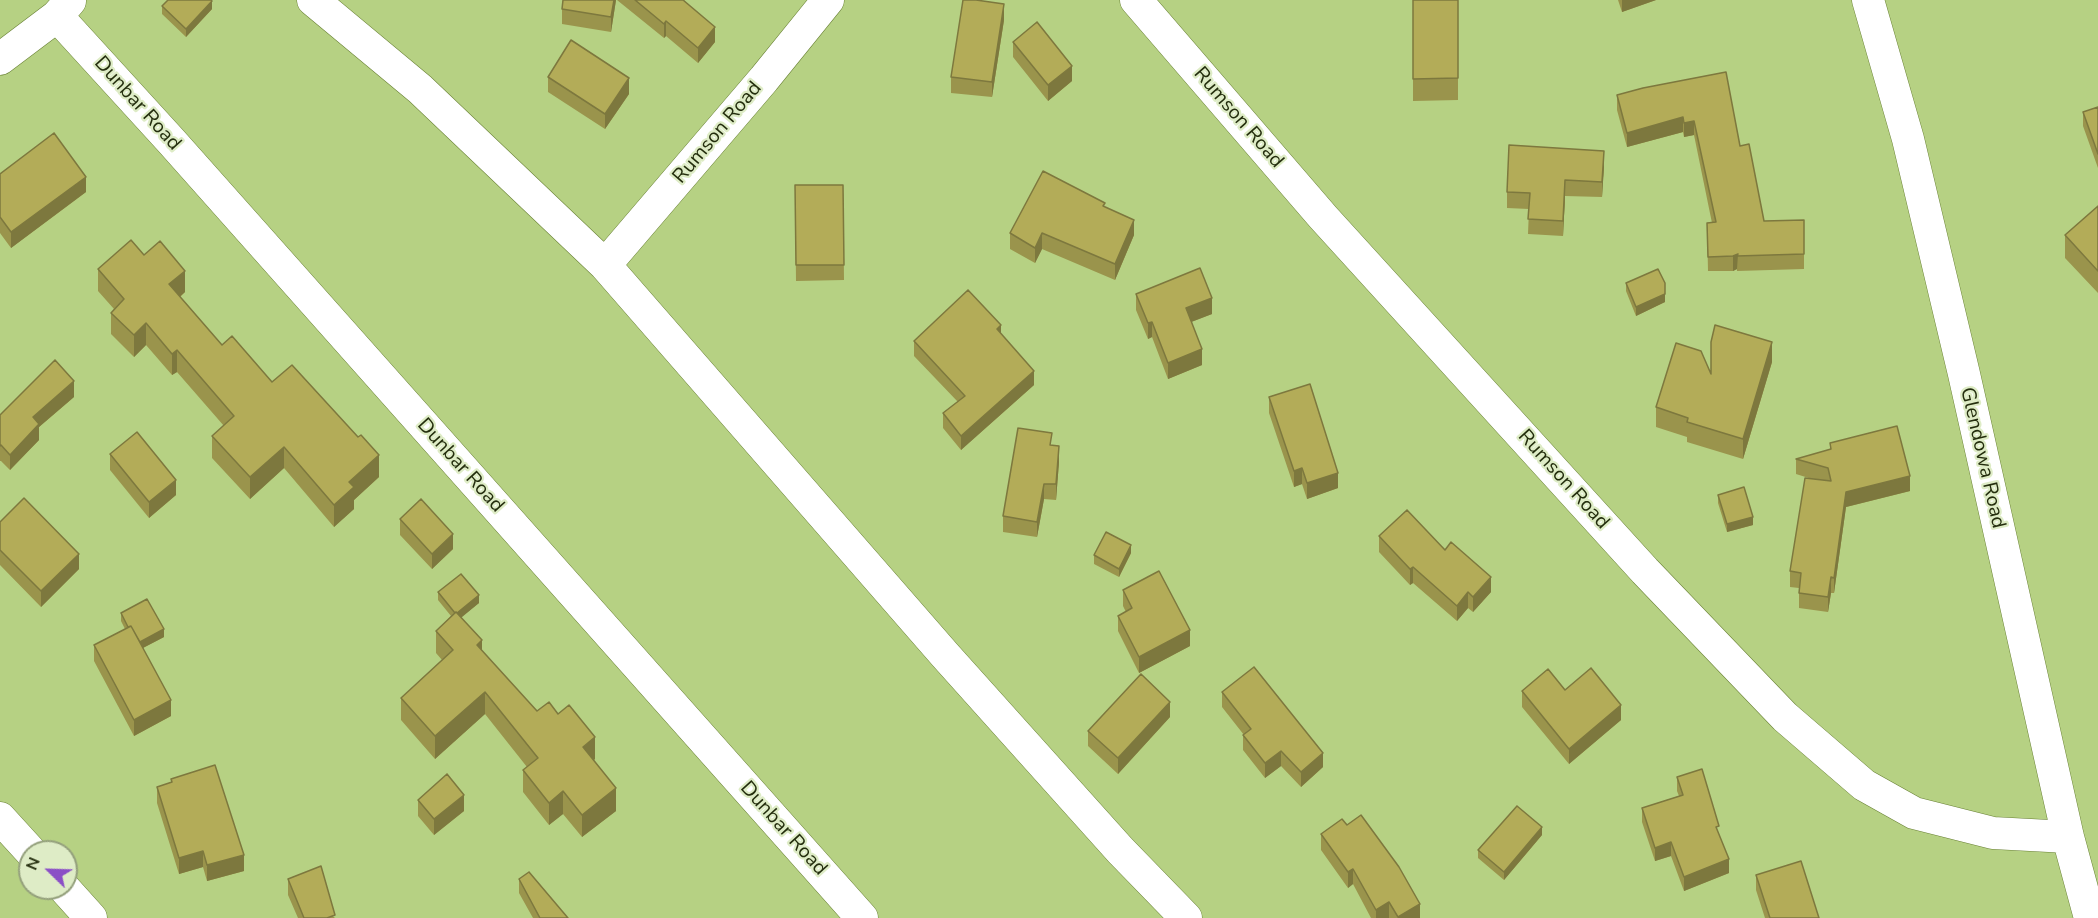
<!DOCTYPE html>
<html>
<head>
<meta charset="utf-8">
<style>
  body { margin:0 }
  #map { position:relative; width:2098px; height:918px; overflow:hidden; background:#b6d183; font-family:"Nunito Sans",sans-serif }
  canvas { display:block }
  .north { position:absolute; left:18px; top:840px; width:60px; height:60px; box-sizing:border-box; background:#deecc6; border:2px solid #94a07c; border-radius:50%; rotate:293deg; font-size:16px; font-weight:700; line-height:24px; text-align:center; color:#242e0e }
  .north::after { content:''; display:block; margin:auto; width:21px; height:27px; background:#8b4fc6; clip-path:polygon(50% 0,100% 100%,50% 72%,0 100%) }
</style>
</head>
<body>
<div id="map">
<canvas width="2098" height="918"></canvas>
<div class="north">N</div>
</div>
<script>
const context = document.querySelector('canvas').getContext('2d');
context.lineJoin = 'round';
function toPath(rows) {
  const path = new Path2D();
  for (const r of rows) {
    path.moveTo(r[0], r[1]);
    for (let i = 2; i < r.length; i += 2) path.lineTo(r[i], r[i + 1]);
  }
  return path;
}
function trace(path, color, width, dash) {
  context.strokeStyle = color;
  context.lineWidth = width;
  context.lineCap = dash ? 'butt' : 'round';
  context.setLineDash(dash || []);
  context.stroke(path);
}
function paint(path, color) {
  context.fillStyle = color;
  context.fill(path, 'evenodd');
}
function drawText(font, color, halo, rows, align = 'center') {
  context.font = font + ' "Nunito Sans",sans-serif';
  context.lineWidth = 4.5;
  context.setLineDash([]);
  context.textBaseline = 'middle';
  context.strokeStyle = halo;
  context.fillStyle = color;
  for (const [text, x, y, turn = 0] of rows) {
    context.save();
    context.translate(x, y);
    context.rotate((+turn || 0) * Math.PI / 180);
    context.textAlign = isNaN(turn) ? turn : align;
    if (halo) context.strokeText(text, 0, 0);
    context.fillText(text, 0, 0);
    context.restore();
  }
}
const minor = toPath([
  [313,0,420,89,605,265,945,655,1120,850,1186,918],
  [1136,0,1323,217,1645,571,1785,717,1864,785,1914,813,1993,833,2068,837],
  [1868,0,1908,139,1964,374,2068,837,2090,918],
  [57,16,172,142,862,918],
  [0,59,57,16,70,1],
  [605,265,764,79,828,0],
  [0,818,31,852],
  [64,888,91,918]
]);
trace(minor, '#698135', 33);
trace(minor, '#fff', 32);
paint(toPath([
  [563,0,616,0,611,32,562,24,562,9],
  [617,0,684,0,715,42,698,63,666,36,664,38],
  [1413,0,1458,0,1458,100,1413,101],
  [1618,0,1656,0,1622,12],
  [162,6,212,9,186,37,162,14],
  [1004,20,992,97,951,93,951,77],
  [1013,42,1072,81,1048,101,1013,57],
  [548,77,629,94,605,129,548,92],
  [1643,88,1740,146,1764,221,1804,220,1804,269,1737,271,1737,269,1733,271,1708,271,1707,223,1712,223,1694,135,1684,137,1683,132,1627,147,1617,110,1617,95],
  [2098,107,2098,168,2083,126,2083,112],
  [1604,166,1602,197,1565,196,1563,236,1528,234,1529,209,1507,208,1507,192],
  [0,174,86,192,11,248,0,233],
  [795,185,843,185,844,280,796,281],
  [2098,206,2098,293,2065,258,2065,235],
  [1105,207,1134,235,1115,280,1042,249,1035,263,1010,249,1010,233],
  [144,255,185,292,180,297,222,345,272,382,379,477,354,500,354,509,334,527,284,468,250,499,212,458,212,436,224,426,177,372,172,375,146,345,134,357,111,334,111,313,114,309,98,291,98,269],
  [1626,283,1665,302,1636,316,1626,291],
  [1136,294,1212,314,1191,322,1202,365,1168,379,1152,337,1148,339,1136,310],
  [1001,334,1034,385,961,450,943,428,943,413,958,402,914,356,914,341],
  [1711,342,1772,362,1743,459,1687,442,1687,437,1656,427,1656,407,1711,373],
  [74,397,39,427,39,440,10,470,1,461,0,461,0,415],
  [1269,397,1338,488,1307,499,1302,484,1294,487,1269,413],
  [1830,443,1910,491,1846,507,1834,593,1831,593,1828,612,1799,608,1799,588,1790,587,1790,571,1812,479,1796,474,1796,459,1830,450],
  [1052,445,1059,462,1056,500,1044,499,1037,537,1003,532,1003,516],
  [110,454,176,495,149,518,110,470],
  [1718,495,1753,525,1727,532,1718,503],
  [400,519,453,549,432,569,400,535],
  [0,522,79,569,41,607,0,565],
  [1379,536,1445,550,1491,592,1473,612,1468,608,1457,621,1413,583,1410,585,1379,552],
  [1131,553,1119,577,1094,564,1094,555],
  [1123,590,1190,646,1139,673,1118,631,1118,616,1126,612,1123,606],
  [438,592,479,603,461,617,482,651,537,711,595,759,594,760,616,811,582,837,563,814,549,825,523,792,523,770,527,767,485,714,435,759,401,720,401,698,442,660,436,653,436,631,451,616,438,600],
  [121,613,164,637,143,648,171,716,134,736,94,661,94,645,125,629,121,621],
  [1565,690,1621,720,1569,764,1522,707,1522,691],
  [1222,692,1323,767,1301,787,1281,766,1265,778,1243,750,1243,735,1244,735,1222,707],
  [1170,717,1118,774,1088,746,1088,731],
  [1677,777,1719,834,1729,873,1684,891,1671,856,1655,861,1642,822,1642,808,1679,796,1677,791],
  [171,779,244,871,207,881,203,867,179,874,157,803,157,787,171,783],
  [418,800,464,811,434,835,418,816],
  [1321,834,1420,918,1371,918,1353,884,1348,888,1321,850],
  [1542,835,1504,880,1478,858,1478,850],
  [1756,875,1819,918,1765,918,1756,890],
  [288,879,335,918,298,918,288,895],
  [519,879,568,918,533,918,519,893]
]), '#9a944c');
paint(toPath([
  [614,0,616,0,611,32,611,17],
  [1622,0,1656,0,1622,12],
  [212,1,212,9,186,37,186,29],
  [1004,4,1004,20,992,97,992,82],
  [666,21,666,36,664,38,664,24],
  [715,27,715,42,698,63,698,48],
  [1072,66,1072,81,1048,101,1048,85],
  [629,78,629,94,605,129,605,114],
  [1683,117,1683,132,1627,147,1627,133],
  [1694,121,1694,135,1684,137,1684,123],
  [1604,151,1604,166,1602,197,1602,182],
  [86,177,86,192,11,248,11,232],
  [1565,180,1565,196,1563,236,1563,221],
  [1134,220,1134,235,1115,280,1115,264],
  [1042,233,1042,249,1035,263,1035,248],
  [1738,254,1737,269,1733,271,1733,256],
  [185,271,185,292,169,306,169,284],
  [1665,294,1665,302,1636,316,1636,307],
  [1212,298,1212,314,1186,324,1186,308],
  [1152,322,1152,337,1148,339,1148,323],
  [146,323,146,345,134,357,134,335],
  [1001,325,1001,340,997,329],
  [1772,342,1772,362,1743,459,1743,439],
  [1202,349,1202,365,1168,379,1168,363],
  [177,350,177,372,172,375,172,354],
  [1034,371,1034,385,961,450,961,436],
  [74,381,74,397,39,427,39,440,10,470,10,455,33,417],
  [1059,446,1059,462,1056,500,1056,484],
  [284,447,284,468,250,499,250,477],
  [379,455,379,477,354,500,354,509,334,527,334,505,349,482],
  [1302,468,1302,484,1294,487,1294,471],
  [1338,473,1338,488,1307,499,1307,483],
  [1910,476,1910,491,1846,507,1834,593,1834,578,1846,492],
  [176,480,176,495,149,518,149,502],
  [1044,484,1044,499,1037,537,1037,522],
  [1753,517,1753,525,1727,532,1727,524],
  [453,534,453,549,432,569,432,554],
  [1131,545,1131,553,1119,577,1119,569],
  [79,554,79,569,41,607,41,591],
  [1413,567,1413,583,1410,585,1410,569],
  [1491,577,1491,592,1473,612,1473,597],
  [1831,577,1831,593,1828,612,1828,597],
  [1468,592,1468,608,1457,621,1457,606],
  [479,595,479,603,456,622,456,614],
  [164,629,164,637,137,651,137,643],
  [1190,630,1190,646,1139,673,1139,657],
  [482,640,482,662,477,645],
  [485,692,485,714,435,759,435,736],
  [171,700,171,716,134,736,134,720],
  [1170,702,1170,717,1118,774,1118,758],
  [1621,705,1621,720,1569,764,1569,749],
  [595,737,595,759,583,769,583,747],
  [1281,751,1281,766,1265,778,1265,763],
  [1323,753,1323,767,1301,787,1301,772],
  [616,788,616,811,582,837,582,815],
  [563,791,563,814,549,825,549,803],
  [464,795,464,811,434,835,434,819],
  [1542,827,1542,835,1504,880,1504,872],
  [1671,842,1671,856,1655,861,1655,848],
  [203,851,203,867,179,874,179,858],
  [244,855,244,871,207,881,207,865],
  [1729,859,1729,873,1684,891,1684,877],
  [1353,869,1353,884,1348,888,1348,872],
  [1389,902,1389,918,1376,918,1376,910],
  [1420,904,1420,918,1398,918,1398,917]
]), '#7d783e');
const building = toPath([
  [168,0,211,0,212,1,186,29,162,6,168,0],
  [563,0,614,0,611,17,562,9,563,0],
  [635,0,683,0,715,27,698,48,666,21,664,24,635,0],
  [963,0,976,0,1004,4,992,82,951,77,963,0],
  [1413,0,1458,0,1458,78,1413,79,1413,0],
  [1037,22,1072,66,1048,85,1013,42,1037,22],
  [571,40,629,78,605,114,548,77,571,40],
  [1726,72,1740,146,1749,144,1764,221,1804,220,1804,254,1737,256,1738,254,1733,256,1708,257,1707,223,1716,222,1694,121,1684,123,1683,117,1627,133,1617,95,1643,88,1726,72],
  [2098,107,2098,154,2083,112,2098,107],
  [54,133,86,177,11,232,0,217,0,174,54,133],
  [1509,145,1604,151,1602,182,1565,180,1563,221,1528,219,1530,193,1507,192,1509,145],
  [1043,171,1105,203,1103,206,1134,220,1115,264,1042,233,1035,248,1010,233,1043,171],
  [795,185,843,185,844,265,796,265,795,185],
  [2098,206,2098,271,2065,235,2098,206],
  [131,240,144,255,160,241,185,271,169,284,222,345,232,336,272,382,292,365,358,437,361,435,379,455,349,482,354,487,334,505,284,447,250,477,212,436,234,416,177,350,172,354,146,323,134,335,111,313,124,299,98,269,131,240],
  [1200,268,1212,298,1186,308,1202,349,1168,363,1152,322,1148,323,1136,294,1200,268],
  [1658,269,1665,283,1665,294,1636,307,1626,283,1658,269],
  [968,290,1001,325,997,329,1034,371,961,436,943,413,965,396,914,341,968,290],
  [1715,325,1772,342,1743,439,1687,422,1688,418,1656,407,1676,343,1701,351,1711,374,1711,342,1715,325],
  [55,360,74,381,33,417,39,424,10,455,1,445,0,446,0,415,55,360],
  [1310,384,1338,473,1307,483,1302,468,1294,471,1269,397,1310,384],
  [1897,426,1910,476,1846,492,1834,578,1831,577,1828,597,1799,593,1801,573,1790,571,1805,478,1831,481,1828,468,1796,459,1831,449,1830,443,1897,426],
  [1018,428,1052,433,1050,445,1059,446,1056,484,1044,484,1037,522,1003,516,1018,428],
  [137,432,176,480,149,502,110,454,137,432],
  [1744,487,1753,517,1727,524,1718,495,1744,487],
  [24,498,79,554,41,591,0,550,0,522,24,498],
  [421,499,453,534,432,554,400,519,421,499],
  [1407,510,1445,550,1451,542,1491,577,1473,597,1468,592,1457,606,1413,567,1410,569,1379,536,1407,510],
  [1106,532,1131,545,1119,569,1094,555,1106,532],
  [1159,571,1190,630,1139,657,1118,616,1132,608,1123,590,1159,571],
  [461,574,479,595,457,613,456,612,455,613,438,592,461,574],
  [147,599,164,629,140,642,131,626,128,627,121,613,147,599],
  [456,612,482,640,477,645,537,711,549,702,558,714,569,705,595,737,583,747,616,788,582,815,563,791,549,803,523,770,538,758,485,692,435,736,401,698,453,650,436,631,456,612],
  [131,626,171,700,134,720,94,645,131,626],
  [1254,667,1323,753,1301,772,1281,751,1265,763,1243,735,1251,729,1222,692,1254,667],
  [1591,668,1621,705,1569,749,1522,691,1548,669,1565,690,1591,668],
  [1141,674,1170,702,1118,758,1088,731,1141,674],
  [215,765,244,855,207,865,203,851,179,858,157,787,172,782,171,779,215,765],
  [1702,769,1719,826,1716,827,1729,859,1684,877,1671,842,1655,848,1642,808,1683,795,1677,777,1702,769],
  [447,774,464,795,434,819,418,800,447,774],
  [1517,806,1542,827,1504,872,1478,850,1517,806],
  [1361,815,1399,867,1420,904,1398,917,1389,902,1376,910,1353,869,1348,872,1321,834,1342,819,1347,825,1361,815],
  [1801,861,1819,918,1770,918,1756,875,1801,861],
  [321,866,335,915,327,918,304,918,288,879,321,866],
  [529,872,568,918,540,918,519,879,529,872]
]);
paint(building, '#b3ac58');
trace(building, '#7d783e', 1.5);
drawText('20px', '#242e0e', '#deecc6', [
  ["Dunbar Road",137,104,48],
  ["Rumson Road",1238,118,49],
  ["Rumson Road",718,133,-50],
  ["Glendowa Road",1982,458,77],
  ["Dunbar Road",460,466,48],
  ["Rumson Road",1563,480,48],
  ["Dunbar Road",783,829,48]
]);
</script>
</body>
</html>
